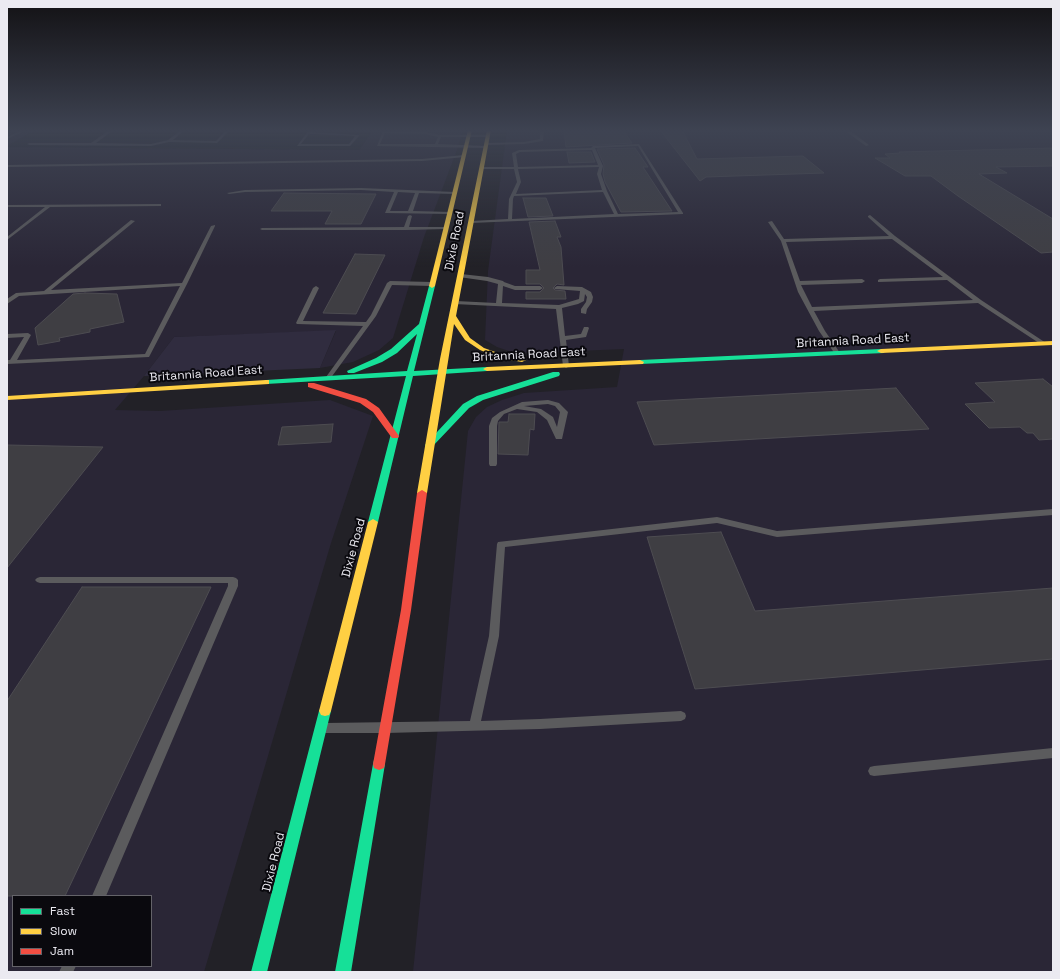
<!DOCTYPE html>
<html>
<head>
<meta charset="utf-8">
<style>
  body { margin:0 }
  #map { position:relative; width:1060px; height:979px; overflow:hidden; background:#222127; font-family:"Space Grotesk",sans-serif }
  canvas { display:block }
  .frame { position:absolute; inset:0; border:8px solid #ebeaf1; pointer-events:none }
  .legend { position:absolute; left:12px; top:895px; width:140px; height:72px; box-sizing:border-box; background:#0a090e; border:1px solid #646369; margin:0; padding:5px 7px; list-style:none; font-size:12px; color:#ebeaf1 }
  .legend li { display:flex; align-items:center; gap:8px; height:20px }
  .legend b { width:20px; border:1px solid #646369 }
</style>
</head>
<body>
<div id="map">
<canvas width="1060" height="979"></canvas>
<div class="frame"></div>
<ul class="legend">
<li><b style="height:5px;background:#16e098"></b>Fast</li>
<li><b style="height:5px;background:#ffcf43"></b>Slow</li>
<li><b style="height:5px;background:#f24e42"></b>Jam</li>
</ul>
</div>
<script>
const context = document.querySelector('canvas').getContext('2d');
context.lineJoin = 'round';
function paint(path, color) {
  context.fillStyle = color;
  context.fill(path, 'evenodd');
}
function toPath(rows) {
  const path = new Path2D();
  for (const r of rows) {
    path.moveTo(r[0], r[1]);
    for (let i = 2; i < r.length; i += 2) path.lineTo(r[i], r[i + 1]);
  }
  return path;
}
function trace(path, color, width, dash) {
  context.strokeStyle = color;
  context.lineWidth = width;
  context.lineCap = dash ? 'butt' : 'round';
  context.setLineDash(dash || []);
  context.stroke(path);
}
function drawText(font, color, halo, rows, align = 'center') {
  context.font = font + ' "Space Grotesk",sans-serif';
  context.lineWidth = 4;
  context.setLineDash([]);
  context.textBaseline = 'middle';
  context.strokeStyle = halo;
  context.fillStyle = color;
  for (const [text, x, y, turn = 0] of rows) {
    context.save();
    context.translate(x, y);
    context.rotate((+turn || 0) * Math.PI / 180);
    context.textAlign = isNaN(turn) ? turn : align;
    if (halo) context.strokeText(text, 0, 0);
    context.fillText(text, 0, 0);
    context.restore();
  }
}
paint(toPath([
  [7,130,35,130,7,146],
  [373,130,463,130,457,150,424,237,393,338,379,350,353,362,320,368,336,331,174,337,144,376,115,410,160,411,330,400,373,416,331,543,204,972,7,972,7,147,359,150],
  [13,896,151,896,151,966,13,966],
  [507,130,1053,130,1053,972,413,972,468,431,476,417,487,407,502,400,524,393,617,387,624,349,531,353,512,352,497,347,485,340,488,271]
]), '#2a2636');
paint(toPath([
  [336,330,320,368,144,376,174,337]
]), '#302c3f');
const building = toPath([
  [564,130,623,130,632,143,566,147,564,130],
  [660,130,682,130,697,159,803,156,824,173,706,177,700,181,660,130],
  [635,148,648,167,643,167,672,211,621,212,605,182,603,174,604,165,597,149,635,148],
  [1053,148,1053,166,996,167,1007,173,979,174,1053,219,1053,252,1041,253,958,196,931,176,905,176,875,158,890,158,885,154,900,153,899,152,1053,148],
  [567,152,591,152,595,162,569,163,567,152],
  [284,193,376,194,361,224,325,224,332,211,271,211,284,193],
  [523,198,546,198,553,216,528,217,523,198],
  [555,221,561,237,557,237,561,247,564,285,557,284,553,288,555,290,565,291,566,299,526,299,526,292,540,292,544,288,540,284,526,284,526,270,540,270,529,222,555,221],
  [355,254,385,255,356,314,323,313,355,254],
  [85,293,117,294,124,322,90,329,90,332,59,338,60,341,38,345,35,328,73,294,85,293],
  [1043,379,1053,387,1053,439,1039,440,1033,433,1027,433,1020,427,989,428,965,404,995,402,975,383,1043,379],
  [896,388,929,429,654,445,637,402,896,388],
  [509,414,535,414,534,430,530,429,528,455,498,454,499,422,508,422,509,414],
  [333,424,331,442,278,445,282,427,333,424],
  [7,445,103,447,7,568,7,445],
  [721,532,755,611,1053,588,1053,659,695,689,647,537,721,532],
  [82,587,211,587,65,896,7,896,7,701,82,587]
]);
paint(building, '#3f3e43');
trace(building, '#4d4c51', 1);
paint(toPath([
  [22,130,27,130,7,139,7,137,22,130],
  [109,130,114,130,96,143,151,144,168,140,181,130,185,130,173,140,216,141,226,130,230,130,217,143,169,142,151,146,29,145,27,144,29,143,91,143,109,130],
  [309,130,313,130,311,132,360,135,350,146,297,146,309,130],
  [309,134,355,136,349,144,301,144,309,134],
  [540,130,544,130,543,141,524,144,486,145,484,144,486,143,524,142,540,139,540,130],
  [844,130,849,130,869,145,866,146,844,130],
  [383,131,425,132,440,135,488,135,490,136,488,137,441,137,438,144,487,146,486,148,377,146,383,131],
  [385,133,425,134,438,137,435,144,380,144,385,133],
  [639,144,683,213,683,214,471,223,469,222,471,221,508,219,509,199,517,182,514,169,481,169,480,167,514,167,512,153,519,150,591,148,593,146,639,144],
  [638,146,678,212,618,214,607,191,601,174,603,166,595,148,638,146],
  [592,150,598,165,518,167,516,154,520,152,592,150],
  [599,167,597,174,602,190,516,194,521,182,518,169,599,167],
  [603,192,614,214,512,219,513,199,514,196,603,192],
  [464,155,465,157,422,161,7,167,7,165,422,159,464,155],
  [361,188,455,192,457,193,455,194,419,193,413,211,452,212,452,214,450,214,385,213,394,192,361,190,245,192,229,194,227,193,245,190,361,188],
  [398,192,415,193,408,211,390,211,398,192],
  [159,204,161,204,161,206,50,207,7,240,7,237,45,207,7,207,7,205,159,204],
  [410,215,412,216,409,227,446,227,448,228,446,229,406,230,262,230,260,229,262,228,404,227,408,216,410,215],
  [870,215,895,236,981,300,1046,343,1046,345,1042,345,978,303,814,311,825,331,840,353,837,355,835,354,819,331,798,292,781,241,768,222,772,221,784,239,889,236,868,217,868,216,870,215],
  [892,239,943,277,880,279,878,280,878,282,947,280,973,300,812,307,801,285,862,283,865,281,862,279,800,281,786,242,892,239],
  [131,220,135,221,51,290,182,283,211,226,215,225,215,226,187,284,149,357,7,364,7,360,10,360,24,337,7,338,7,334,28,333,31,335,17,360,145,354,180,286,19,296,7,304,7,299,16,293,44,291,131,220],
  [461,274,488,277,503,281,504,282,515,286,540,286,543,288,540,290,515,290,503,286,502,303,559,305,579,299,580,291,555,289,554,288,557,286,582,287,591,292,593,297,592,302,587,309,586,314,581,313,581,309,586,302,587,297,585,294,584,301,578,304,562,308,565,336,581,334,584,327,588,327,589,328,586,337,566,340,569,366,568,367,566,368,563,366,556,309,454,304,453,303,456,301,496,303,498,284,487,281,459,277,458,276,461,274],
  [390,281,432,282,435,284,432,286,392,285,376,316,330,379,326,379,326,377,363,326,297,324,296,323,313,288,316,286,319,288,303,321,366,322,371,315,387,283,390,281],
  [548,400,559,403,568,412,562,439,556,439,547,420,537,412,517,409,504,414,498,421,497,426,497,464,496,466,490,466,489,464,489,426,492,418,500,412,522,402,548,400],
  [548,404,555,406,560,412,557,427,553,417,541,409,524,406,548,404],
  [1053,509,1053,515,777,537,717,523,505,547,499,636,481,721,540,719,681,711,685,713,686,716,685,719,681,721,540,729,386,733,325,733,321,731,320,728,321,725,325,723,470,721,489,636,497,544,498,542,717,517,777,531,1053,509],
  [40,577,233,577,236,578,238,580,238,586,106,896,92,896,228,586,228,583,40,583,37,582,35,580,37,578,40,577],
  [1053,748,1053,758,874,776,870,775,868,771,870,767,874,766,1053,748],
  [62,966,76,966,73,972,59,972,62,966]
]), '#5b5b5d');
paint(toPath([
  [432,284,435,286,414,371,487,367,491,369,487,371,413,376,378,522,373,525,368,522,406,376,266,384,262,382,266,380,407,371,417,334,397,353,382,362,354,373,348,373,347,371,376,358,391,349,419,324,429,286,432,284],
  [881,349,885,351,884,353,640,364,636,362,640,360,881,349],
  [553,372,559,372,560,374,559,376,483,400,469,408,432,447,426,447,425,445,463,404,477,396,553,372],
  [325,706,329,707,331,711,267,972,251,972,319,711,321,707,325,706],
  [379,758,384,760,385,764,351,972,335,972,373,764,374,760,379,758]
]), '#16e098');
paint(toPath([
  [468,130,472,130,435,286,432,288,429,286,468,130],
  [487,130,491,130,456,316,470,338,484,348,501,354,522,358,526,360,522,362,499,358,480,350,465,340,454,324,427,493,422,496,417,493,440,359,487,130],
  [1053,341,1053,345,881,353,877,351,881,349,1053,341],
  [640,360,644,362,643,364,487,371,483,369,487,367,640,360],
  [266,380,269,380,269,384,7,400,7,396,266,380],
  [373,519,378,522,331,711,329,715,325,716,321,715,319,711,368,522,373,519]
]), '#ffcf43');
paint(toPath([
  [308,383,314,383,366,399,379,408,399,436,398,438,392,438,373,412,360,403,308,387,308,383],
  [422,490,427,493,411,610,385,764,384,768,379,770,374,768,373,764,401,610,417,493,422,490]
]), '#f24e42');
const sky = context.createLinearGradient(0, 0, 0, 267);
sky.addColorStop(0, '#131215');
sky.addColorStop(0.49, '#3e4352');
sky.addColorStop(1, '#3e435200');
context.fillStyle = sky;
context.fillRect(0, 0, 1060, 267);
drawText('12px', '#ebeaf1', '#0a090e', [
  ["Dixie Road",455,241,-79],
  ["Britannia Road East",853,341,-3],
  ["Britannia Road East",529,355,-3],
  ["Britannia Road East",206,374,-4],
  ["Dixie Road",354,548,-75],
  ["Dixie Road",274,862,-76]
]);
</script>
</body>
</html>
